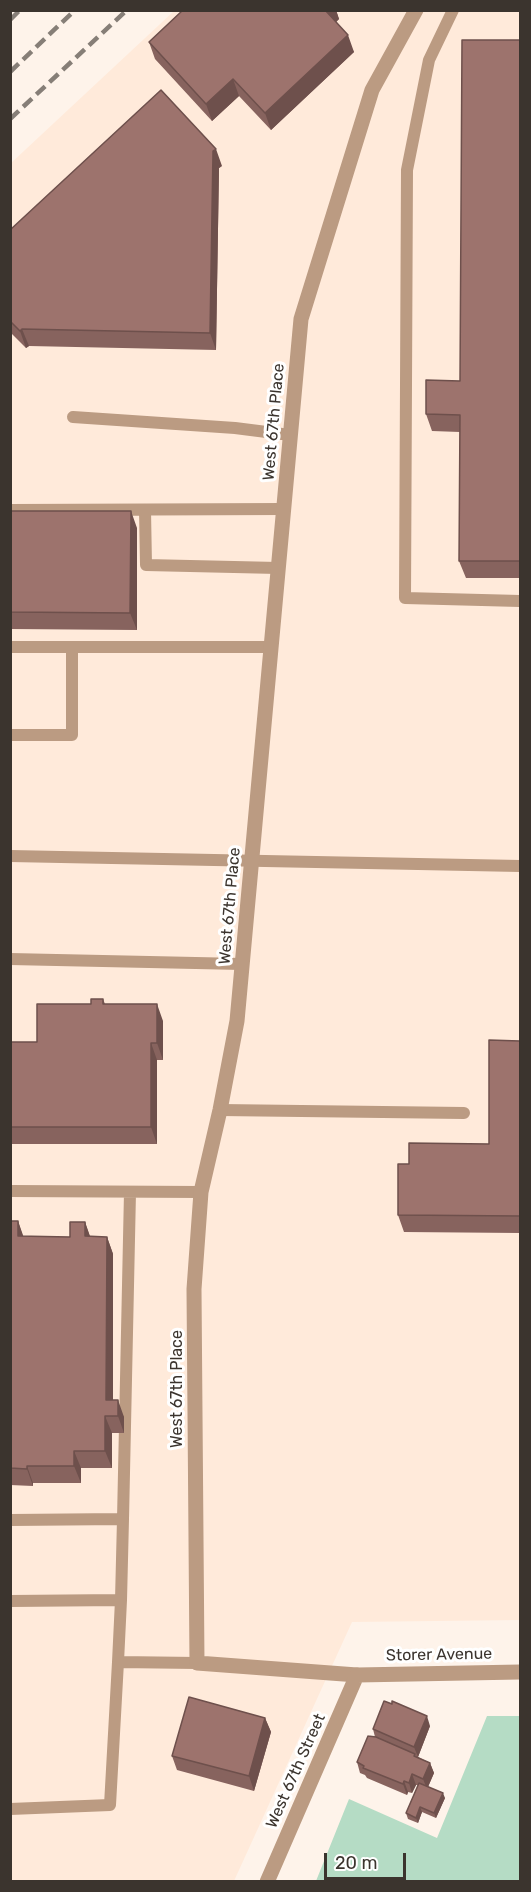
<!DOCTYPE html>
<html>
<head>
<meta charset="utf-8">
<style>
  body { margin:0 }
  #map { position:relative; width:531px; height:1892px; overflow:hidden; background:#fef3ea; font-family:Rubik,sans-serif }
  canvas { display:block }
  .frame { position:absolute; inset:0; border:12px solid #3b342e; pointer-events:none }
  .scale { position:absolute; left:324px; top:1853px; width:82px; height:27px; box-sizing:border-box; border:3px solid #3b342e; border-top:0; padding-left:8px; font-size:18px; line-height:21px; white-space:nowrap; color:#3b342e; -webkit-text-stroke:4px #fff; paint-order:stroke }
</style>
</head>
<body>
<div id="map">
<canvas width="531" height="1892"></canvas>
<div class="frame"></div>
<div class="scale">20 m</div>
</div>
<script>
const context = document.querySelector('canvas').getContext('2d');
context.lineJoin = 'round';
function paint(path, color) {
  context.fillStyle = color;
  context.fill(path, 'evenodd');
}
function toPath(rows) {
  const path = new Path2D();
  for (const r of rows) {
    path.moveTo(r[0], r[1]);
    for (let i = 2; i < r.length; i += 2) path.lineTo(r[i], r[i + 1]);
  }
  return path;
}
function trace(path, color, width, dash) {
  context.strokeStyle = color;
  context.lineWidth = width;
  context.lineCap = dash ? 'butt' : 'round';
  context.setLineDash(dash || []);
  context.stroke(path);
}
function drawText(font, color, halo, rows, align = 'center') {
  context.font = font + ' Rubik,sans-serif';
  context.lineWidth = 6;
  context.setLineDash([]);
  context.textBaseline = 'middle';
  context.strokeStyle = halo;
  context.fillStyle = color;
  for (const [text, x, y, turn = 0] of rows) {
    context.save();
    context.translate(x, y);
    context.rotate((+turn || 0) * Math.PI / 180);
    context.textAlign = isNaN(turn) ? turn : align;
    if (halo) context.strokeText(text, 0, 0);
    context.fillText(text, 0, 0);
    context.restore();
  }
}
paint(toPath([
  [174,11,520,11,520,1620,352,1622,234,1881,11,1881,10,164]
]), '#ffeada');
paint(toPath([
  [487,1716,520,1716,520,1881,316,1881,349,1799,437,1838]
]), '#b5dcc5');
trace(toPath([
  [453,10,429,60,407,170,405,598,520,601],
  [73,417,235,428,290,435],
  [10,510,284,509],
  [145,510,146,565,278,568],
  [10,647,271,647],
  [10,735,72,735,72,647],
  [10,856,520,866],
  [10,959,242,964],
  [220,1110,464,1113],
  [10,1191,201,1192],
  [123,1519,130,1192],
  [10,1520,123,1519,121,1600,10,1601],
  [121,1600,118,1662,197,1663],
  [10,1809,110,1805,118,1662]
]), '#bb9b82', 12);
trace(toPath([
  [357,1675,197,1663,194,1289,201,1192,220,1110,237,1021,301,319,372,90,416,10]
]), '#bb9b82', 15);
trace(toPath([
  [267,1882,357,1675,520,1672]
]), '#bb9b82', 15);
trace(toPath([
  [10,20,20,10],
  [10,72,75,10],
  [10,119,127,10]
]), '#867e77', 4.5, [12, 6]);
paint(toPath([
  [183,10,336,10,339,19,336,22,354,52,271,130,239,96,212,121,155,59,149,42],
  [520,40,520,578,466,578,459,561,460,432,432,431,426,414,460,381],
  [222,166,219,168,216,350,29,346,26,348,10,332,10,230],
  [10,511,137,528,137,630,10,629],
  [103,999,105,1004,163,1021,163,1060,157,1060,157,1144,10,1144,10,1042,37,1042,91,1004],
  [520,1041,520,1233,404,1232,398,1215,409,1164,489,1144],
  [10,1221,18,1221,23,1237,70,1237,85,1222,90,1237,107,1237,113,1254,113,1400,124,1417,124,1433,112,1433,112,1468,81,1468,81,1483,33,1483,33,1486,10,1485],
  [265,1718,271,1732,254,1791,177,1770,172,1756],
  [430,1726,418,1757,430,1763,434,1773,428,1787,445,1798,436,1818,422,1812,418,1823,408,1819,406,1813,418,1785,416,1785,412,1793,408,1792,407,1795,367,1778,365,1775,360,1773,357,1762,375,1737,373,1729]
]), '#87635e');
paint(toPath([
  [325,10,336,10,339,19,331,27],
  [348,35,354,52,271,130,265,113],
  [233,79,239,96,212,121,206,104],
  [216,149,222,166,219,168,216,350,210,333,213,151],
  [22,329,29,346,26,348,20,331],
  [131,511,137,528,137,630,130,613],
  [157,1004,163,1021,163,1060,157,1043],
  [151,1043,157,1060,157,1144,151,1127],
  [18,1221,24,1238,18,1236],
  [85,1222,91,1239,85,1236],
  [107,1237,113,1254,113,1417,106,1400],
  [118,1400,124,1417,124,1433,118,1416],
  [105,1416,112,1433,112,1468,105,1451],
  [74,1451,81,1468,81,1483,74,1466],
  [27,1466,33,1483,33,1486,27,1469],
  [427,1716,430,1726,418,1757,414,1747],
  [265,1718,271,1732,254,1791,249,1776],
  [430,1763,434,1773,427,1789,423,1779],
  [412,1774,416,1785,412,1793,409,1783],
  [404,1781,408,1792,407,1795,403,1784],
  [443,1793,445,1798,436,1818,434,1813],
  [420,1807,422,1812,418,1823,416,1818]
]), '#6e504c');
const building = toPath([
  [183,10,325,10,348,35,265,113,233,79,206,104,149,42,183,10],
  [462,40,520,40,520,561,459,561,460,415,426,414,426,380,460,381,462,40],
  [161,90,216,149,213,151,210,333,22,329,20,331,10,321,10,230,161,90],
  [10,511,131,511,130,613,10,612,10,511],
  [91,999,103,999,103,1004,157,1004,157,1043,151,1043,151,1127,10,1127,10,1042,37,1042,37,1004,91,1004,91,999],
  [489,1040,520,1041,520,1216,398,1215,398,1164,409,1164,409,1143,489,1144,489,1040],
  [10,1221,18,1221,18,1236,70,1237,70,1222,85,1222,85,1236,107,1237,106,1400,118,1400,118,1416,105,1416,105,1451,74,1451,74,1466,27,1466,27,1469,10,1468,10,1221],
  [189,1697,265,1718,249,1776,172,1756,189,1697],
  [384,1701,392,1704,392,1701,427,1716,414,1747,373,1729,384,1701],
  [368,1736,376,1737,415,1754,414,1756,430,1763,423,1779,412,1774,409,1783,404,1781,403,1784,363,1768,364,1766,357,1762,368,1736],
  [419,1783,443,1793,434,1813,420,1807,416,1818,406,1813,419,1783]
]);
paint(building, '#9d736d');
trace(building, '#6e504c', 1.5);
drawText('16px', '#3b342e', '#fff', [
  ["West 67th Place",274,422,-85],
  ["West 67th Place",230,906,-85],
  ["West 67th Place",177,1389,-90],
  ["Storer Avenue",439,1655,-1],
  ["West 67th Street",296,1771,-66]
]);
</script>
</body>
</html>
